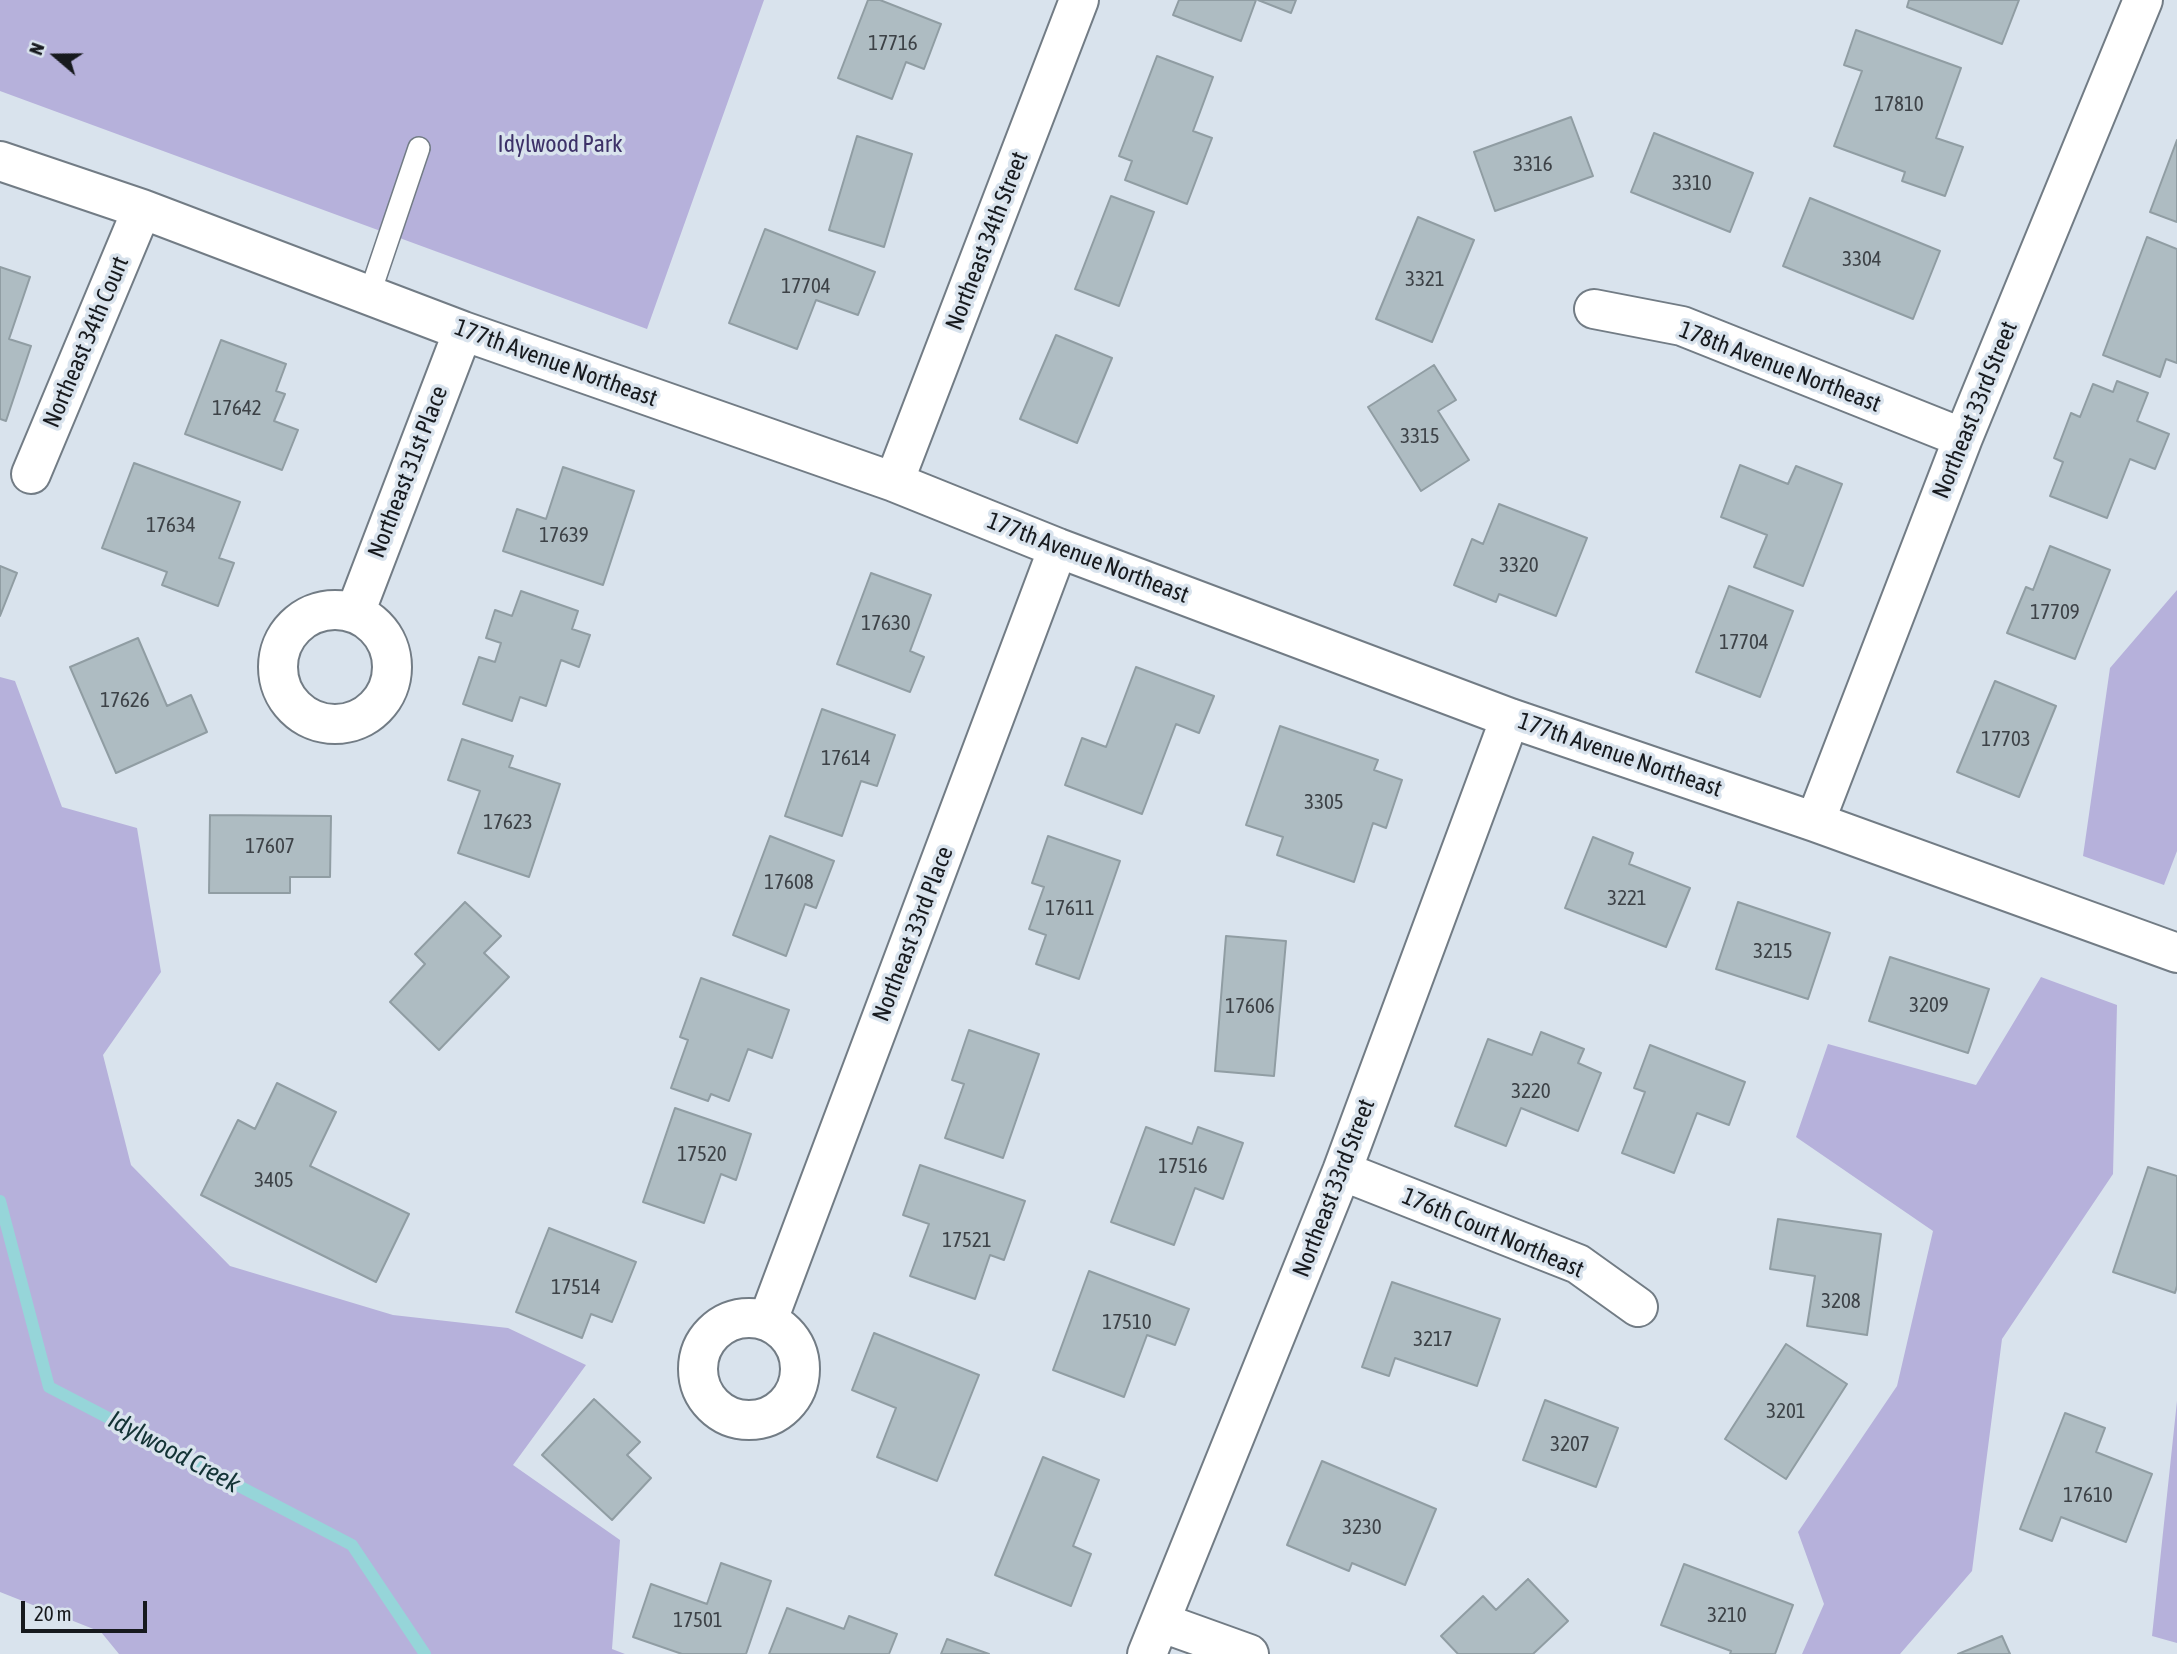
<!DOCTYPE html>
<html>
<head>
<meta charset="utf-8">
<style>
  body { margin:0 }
  #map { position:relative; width:2177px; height:1654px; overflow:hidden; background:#d9e3ed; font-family:"Asap Condensed",sans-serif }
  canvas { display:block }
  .north { position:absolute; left:21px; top:21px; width:70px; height:70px; -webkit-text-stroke:5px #d9e3ed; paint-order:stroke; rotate:290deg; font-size:19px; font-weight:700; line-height:28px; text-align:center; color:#171a1e }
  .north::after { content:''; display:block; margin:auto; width:24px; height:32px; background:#171a1e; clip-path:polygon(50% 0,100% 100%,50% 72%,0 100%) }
  .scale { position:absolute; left:21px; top:1601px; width:126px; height:32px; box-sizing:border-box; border:4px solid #171a1e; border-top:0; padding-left:9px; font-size:21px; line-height:24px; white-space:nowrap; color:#171a1e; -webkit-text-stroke:5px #d9e3ed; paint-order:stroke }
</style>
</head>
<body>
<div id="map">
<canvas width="2177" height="1654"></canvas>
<div class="north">N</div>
<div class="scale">20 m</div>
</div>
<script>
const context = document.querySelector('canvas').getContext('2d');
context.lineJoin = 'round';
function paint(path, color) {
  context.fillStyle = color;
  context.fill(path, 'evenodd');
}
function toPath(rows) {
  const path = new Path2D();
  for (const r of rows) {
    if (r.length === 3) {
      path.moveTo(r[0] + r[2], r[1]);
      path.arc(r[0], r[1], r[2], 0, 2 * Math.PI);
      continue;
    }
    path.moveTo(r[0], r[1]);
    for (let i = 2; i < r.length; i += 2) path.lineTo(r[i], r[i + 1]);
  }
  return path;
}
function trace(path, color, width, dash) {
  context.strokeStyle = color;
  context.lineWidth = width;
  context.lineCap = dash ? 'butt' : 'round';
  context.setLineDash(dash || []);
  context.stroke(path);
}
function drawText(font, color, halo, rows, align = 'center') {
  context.font = font + ' "Asap Condensed",sans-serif';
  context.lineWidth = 7;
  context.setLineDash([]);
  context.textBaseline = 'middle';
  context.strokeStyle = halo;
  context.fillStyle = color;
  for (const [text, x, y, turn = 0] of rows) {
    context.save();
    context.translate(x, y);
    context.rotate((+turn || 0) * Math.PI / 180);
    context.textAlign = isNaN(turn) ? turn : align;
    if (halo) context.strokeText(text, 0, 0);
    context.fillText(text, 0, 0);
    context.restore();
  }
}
paint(toPath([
  [0,0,764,0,647,329,0,91],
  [2177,590,2177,851,2164,885,2083,856,2110,668],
  [0,677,15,681,62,807,137,828,161,972,103,1055,131,1165,230,1266,393,1315,508,1328,586,1365,513,1465,620,1540,612,1649,625,1654,119,1654,101,1632,0,1592],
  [2041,977,2117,1005,2113,1174,2002,1339,1972,1571,1900,1654,1802,1654,1824,1604,1798,1532,1897,1386,1933,1231,1796,1137,1828,1044,1976,1085],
  [2177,1401,2177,1643,2152,1636]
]), '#b6b1db');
trace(toPath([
  [0,1201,49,1387,352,1545,425,1654]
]), '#96d5d9', 12);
const building = toPath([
  [868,0,880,0,941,24,924,69,906,62,892,99,838,78,868,0],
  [1179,0,1256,0,1241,41,1173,15,1179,0],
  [1258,0,1296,0,1291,13,1258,0],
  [1909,0,2019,0,2002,44,1907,7,1909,0],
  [1856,30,1961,68,1936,138,1963,147,1945,196,1902,181,1905,172,1834,146,1862,71,1844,65,1856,30],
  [1157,56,1213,77,1193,131,1212,138,1187,204,1125,180,1132,161,1119,156,1157,56],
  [1571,117,1593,176,1495,211,1474,152,1571,117],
  [1654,133,1753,173,1730,232,1631,192,1654,133],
  [857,136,912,154,884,247,829,230,857,136],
  [2177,140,2177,222,2150,212,2177,140],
  [1111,196,1154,212,1119,306,1075,289,1111,196],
  [1810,198,1940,251,1913,319,1783,266,1810,198],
  [1418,217,1474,240,1432,342,1376,319,1418,217],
  [765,229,875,272,858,315,816,300,797,349,729,323,765,229],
  [2147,237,2177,249,2177,363,2166,359,2160,377,2103,355,2147,237],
  [0,267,30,277,9,339,31,346,6,421,0,419,0,267],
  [1056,335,1112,358,1077,443,1020,419,1056,335],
  [221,340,286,364,276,391,285,394,274,421,298,430,282,470,185,434,221,340],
  [1434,365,1456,400,1438,411,1469,460,1421,491,1368,407,1434,365],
  [2117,381,2148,393,2137,421,2169,434,2155,469,2130,459,2107,518,2050,496,2063,462,2054,458,2071,413,2080,417,2093,384,2113,392,2117,381],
  [134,463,240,502,219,558,234,563,218,606,162,585,167,572,102,548,134,463],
  [1740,465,1788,484,1796,466,1842,484,1803,586,1754,567,1767,535,1721,517,1740,465],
  [563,467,634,491,603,585,503,551,517,509,546,519,563,467],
  [1499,504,1587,538,1556,616,1499,594,1496,602,1454,585,1472,539,1483,544,1499,504],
  [2050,546,2110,570,2075,659,2007,633,2026,587,2033,590,2050,546],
  [0,566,17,573,0,616,0,566],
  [871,573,931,595,910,651,924,657,910,692,837,664,871,573],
  [1729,586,1793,611,1760,697,1696,672,1729,586],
  [521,591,578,611,572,629,590,635,579,667,561,660,546,706,520,697,512,721,463,704,479,657,495,662,501,643,486,638,495,610,512,616,521,591],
  [138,638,167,706,191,695,207,732,116,773,70,667,138,638],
  [1136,667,1214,696,1199,733,1176,724,1142,814,1065,785,1082,738,1106,747,1136,667],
  [1995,681,2056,706,2019,797,1957,772,1995,681],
  [822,709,895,735,877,786,861,781,842,836,785,816,822,709],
  [1280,726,1378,760,1374,770,1402,780,1386,828,1373,823,1354,882,1277,855,1283,837,1246,825,1280,726],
  [462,739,513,756,509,767,560,784,529,877,458,853,480,791,448,780,462,739],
  [210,815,331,816,330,877,290,877,290,893,209,893,210,815],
  [770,836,834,861,816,908,805,904,786,956,733,935,770,836],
  [1048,836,1120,861,1079,979,1036,964,1046,935,1029,929,1044,887,1032,883,1048,836],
  [1593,837,1633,853,1629,864,1690,888,1666,947,1565,908,1593,837],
  [465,902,501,936,484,953,509,977,439,1050,390,1002,425,964,415,954,465,902],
  [1738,902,1830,933,1808,999,1716,969,1738,902],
  [1226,936,1286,941,1274,1076,1215,1071,1226,936],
  [1890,957,1989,989,1968,1053,1869,1021,1890,957],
  [701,978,789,1010,772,1058,748,1049,729,1101,711,1094,708,1101,671,1088,688,1040,680,1037,701,978],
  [969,1030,1039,1054,1003,1158,945,1138,964,1084,952,1080,969,1030],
  [1541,1032,1584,1049,1578,1063,1601,1073,1578,1131,1521,1108,1506,1146,1455,1126,1488,1039,1532,1055,1541,1032],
  [1650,1045,1745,1082,1729,1125,1697,1113,1674,1173,1622,1153,1645,1092,1634,1088,1650,1045],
  [277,1083,336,1112,310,1166,409,1214,376,1282,201,1195,238,1120,255,1129,277,1083],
  [675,1108,751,1134,736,1180,721,1174,704,1223,643,1202,675,1108],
  [1146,1127,1192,1144,1198,1127,1243,1143,1223,1199,1195,1188,1174,1245,1111,1222,1146,1127],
  [920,1165,1025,1201,1004,1260,990,1255,975,1299,910,1276,929,1224,903,1215,920,1165],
  [2148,1167,2177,1176,2177,1286,2175,1293,2113,1272,2148,1167],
  [1778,1219,1881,1234,1867,1335,1807,1326,1815,1276,1770,1269,1778,1219],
  [549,1228,636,1262,612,1322,591,1314,582,1338,516,1312,549,1228],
  [1089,1271,1189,1309,1175,1345,1147,1335,1124,1397,1053,1370,1089,1271],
  [1392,1282,1500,1319,1477,1386,1395,1358,1389,1376,1362,1367,1392,1282],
  [874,1333,979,1375,937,1481,877,1457,896,1408,852,1390,874,1333],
  [1786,1344,1847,1384,1786,1479,1725,1439,1786,1344],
  [594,1399,640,1442,627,1455,651,1478,612,1520,542,1455,594,1399],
  [1545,1400,1618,1428,1596,1487,1523,1460,1545,1400],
  [2065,1413,2105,1428,2096,1452,2152,1474,2126,1542,2061,1517,2052,1541,2020,1529,2065,1413],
  [1043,1457,1099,1480,1073,1546,1091,1554,1071,1606,995,1575,1043,1457],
  [1322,1461,1436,1509,1405,1585,1352,1563,1349,1571,1287,1545,1322,1461],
  [721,1563,771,1581,746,1654,682,1654,633,1637,651,1584,707,1604,721,1563],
  [1684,1564,1793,1605,1775,1654,1730,1654,1731,1651,1661,1625,1684,1564],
  [1528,1579,1568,1621,1533,1654,1458,1654,1441,1636,1483,1596,1496,1610,1528,1579],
  [787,1608,844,1629,849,1616,897,1634,889,1654,769,1654,787,1608],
  [2002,1636,2010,1654,1958,1654,2002,1636],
  [947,1639,989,1654,941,1654,947,1639]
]);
paint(building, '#aebcc2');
trace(building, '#909da3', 2);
const lane = toPath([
  [369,296,419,148]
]);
const street = toPath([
  [0,161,142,209,463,331,894,482,1058,548,1510,718,1815,822,2177,953],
  [1594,309,1682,326,1963,438],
  [31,474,142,209],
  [894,482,1079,0],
  [335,667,57],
  [355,613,463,331],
  [1815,822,1963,438,2143,0],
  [1342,1171,1578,1264,1638,1307],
  [749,1369,51],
  [768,1320,1058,548],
  [1160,1622,1249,1654],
  [1147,1654,1342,1171,1510,718]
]);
trace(lane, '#727c85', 24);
trace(street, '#727c85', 42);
trace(lane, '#fff', 21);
trace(street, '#fff', 38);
drawText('21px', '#3d4247', null, [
  ["17716",893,43],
  ["17810",1899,104],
  ["3316",1533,164],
  ["3310",1692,183],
  ["3304",1862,259],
  ["3321",1425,279],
  ["17704",806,286],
  ["17642",237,408],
  ["3315",1420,436],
  ["17634",171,525],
  ["17639",564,535],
  ["3320",1519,565],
  ["17709",2055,612],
  ["17630",886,623],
  ["17704",1744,642],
  ["17626",125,700],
  ["17703",2006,739],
  ["17614",846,758],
  ["3305",1324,802],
  ["17623",508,822],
  ["17607",270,846],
  ["17608",789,882],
  ["3221",1627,898],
  ["17611",1070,908],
  ["3215",1773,951],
  ["3209",1929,1005],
  ["17606",1250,1006],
  ["3220",1531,1091],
  ["17520",702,1154],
  ["17516",1183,1166],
  ["3405",274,1180],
  ["17521",967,1240],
  ["17514",576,1287],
  ["3208",1841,1301],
  ["17510",1127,1322],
  ["3217",1433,1339],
  ["3201",1786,1411],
  ["3207",1570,1444],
  ["17610",2088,1495],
  ["3230",1362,1527],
  ["3210",1727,1615],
  ["17501",698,1620]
]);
drawText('24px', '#3d3168', '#d9e3ed', [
  ["Idylwood Park",560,144]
]);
drawText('24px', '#171a1e', '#d9e3ed', [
  ["Northeast 34th Street",987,241,-69],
  ["Northeast 34th Court",86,342,-67],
  ["177th Avenue Northeast",556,363,20],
  ["178th Avenue Northeast",1780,367,21],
  ["Northeast 33rd Street",1975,410,-68],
  ["Northeast 31st Place",408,472,-69],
  ["177th Avenue Northeast",1088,558,21],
  ["177th Avenue Northeast",1620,755,19],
  ["Northeast 33rd Place",913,934,-69],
  ["Northeast 33rd Street",1334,1188,-69],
  ["176th Court Northeast",1493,1233,23]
]);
drawText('italic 26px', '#133335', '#d9e3ed', [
  ["Idylwood Creek",174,1452,28]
]);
</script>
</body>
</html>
